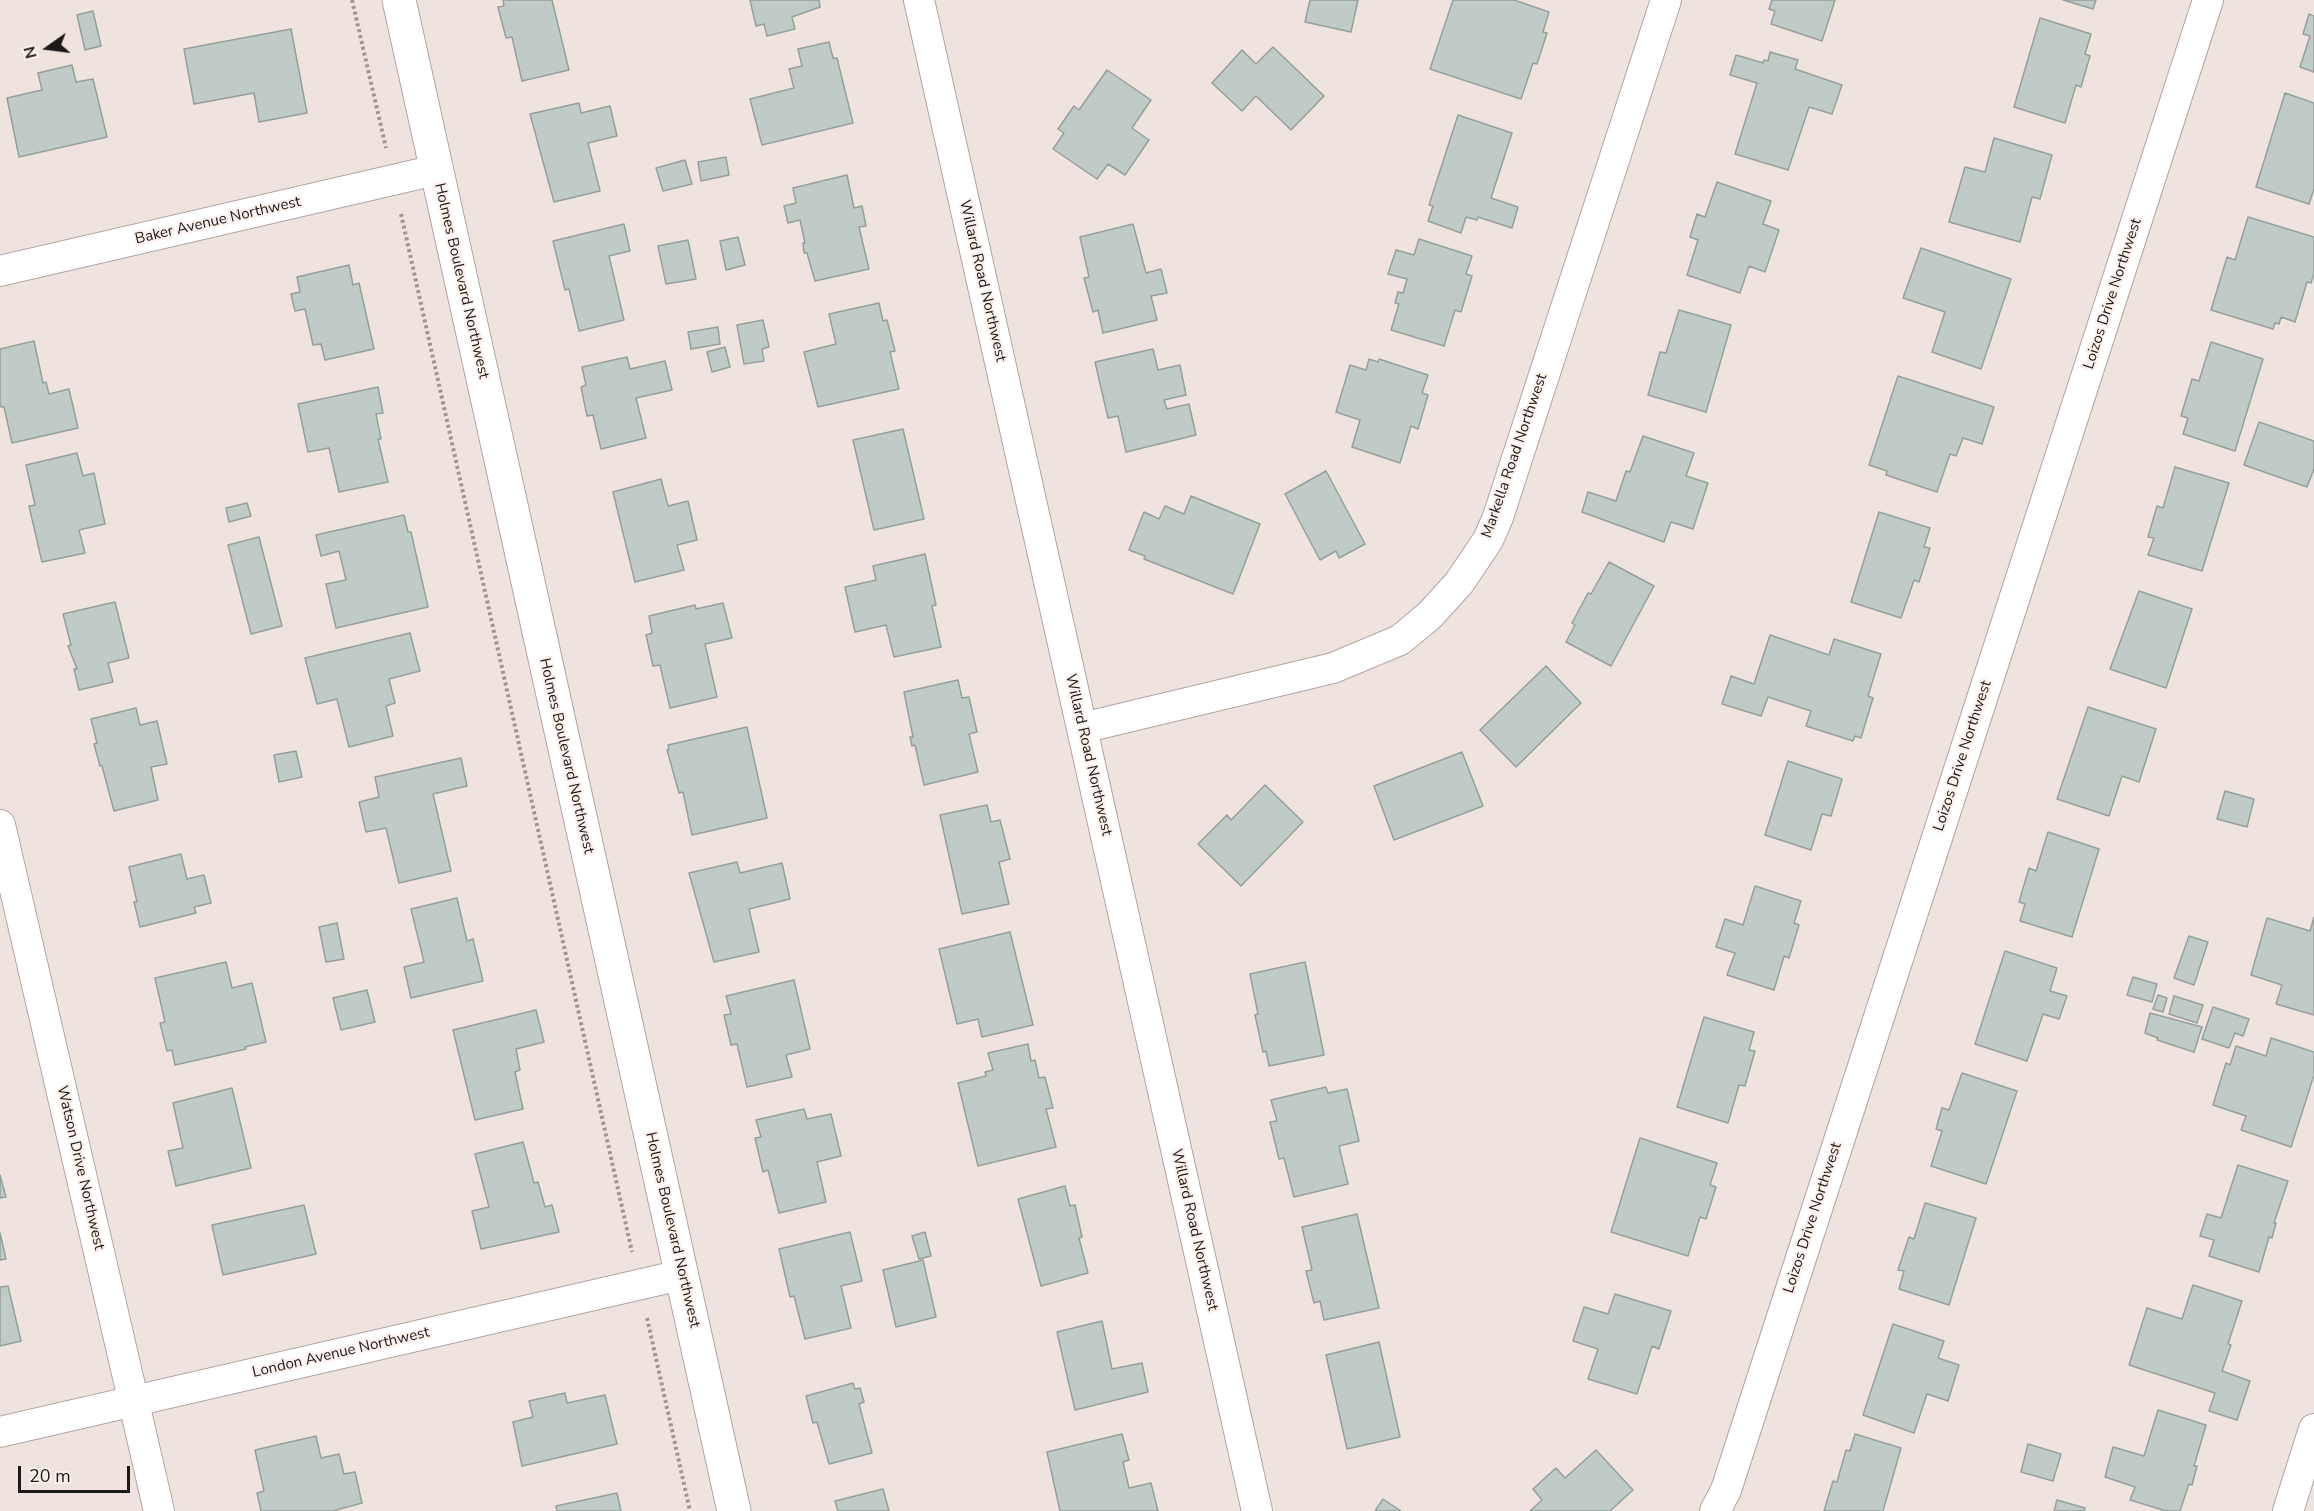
<!DOCTYPE html>
<html>
<head>
<meta charset="utf-8">
<style>
  body { margin:0 }
  #map { position:relative; width:2314px; height:1511px; overflow:hidden; background:#efe3e0; font-family:"Nunito Sans",sans-serif }
  canvas { display:block }
  .north { position:absolute; left:18px; top:18px; width:60px; height:60px; -webkit-text-stroke:4px #fdf1ed; paint-order:stroke; rotate:256deg; font-size:16px; font-weight:700; line-height:24px; text-align:center; color:#1c1817 }
  .north::after { content:''; display:block; margin:auto; width:21px; height:27px; background:#1c1817; clip-path:polygon(50% 0,100% 100%,50% 72%,0 100%) }
  .scale { position:absolute; left:18px; top:1466px; width:112px; height:27px; box-sizing:border-box; border:3px solid #1c1817; border-top:0; padding-left:8px; font-size:18px; line-height:21px; white-space:nowrap; color:#1c1817; -webkit-text-stroke:4px #fdf1ed; paint-order:stroke }
</style>
</head>
<body>
<div id="map">
<canvas width="2314" height="1511"></canvas>
<div class="north">N</div>
<div class="scale">20 m</div>
</div>
<script>
const context = document.querySelector('canvas').getContext('2d');
context.lineJoin = 'round';
function paint(path, color) {
  context.fillStyle = color;
  context.fill(path, 'evenodd');
}
function toPath(rows) {
  const path = new Path2D();
  for (const r of rows) {
    path.moveTo(r[0], r[1]);
    for (let i = 2; i < r.length; i += 2) path.lineTo(r[i], r[i + 1]);
  }
  return path;
}
function trace(path, color, width, dash) {
  context.strokeStyle = color;
  context.lineWidth = width;
  context.lineCap = dash ? 'butt' : 'round';
  context.setLineDash(dash || []);
  context.stroke(path);
}
function drawText(font, color, halo, rows, align = 'center') {
  context.font = font + ' "Nunito Sans",sans-serif';
  context.lineWidth = 4.5;
  context.setLineDash([]);
  context.textBaseline = 'middle';
  context.strokeStyle = halo;
  context.fillStyle = color;
  for (const [text, x, y, turn = 0] of rows) {
    context.save();
    context.translate(x, y);
    context.rotate((+turn || 0) * Math.PI / 180);
    context.textAlign = isNaN(turn) ? turn : align;
    if (halo) context.strokeText(text, 0, 0);
    context.fillText(text, 0, 0);
    context.restore();
  }
}
const building = toPath([
  [503,0,552,0,569,70,522,81,512,37,506,38,498,7,504,6,503,0],
  [750,0,819,0,820,7,792,17,795,29,767,36,764,24,756,26,750,0],
  [1310,0,1358,0,1351,32,1305,22,1310,0],
  [1453,0,1514,0,1549,12,1543,32,1547,33,1537,64,1533,63,1521,99,1430,69,1453,0],
  [1772,0,1835,0,1822,41,1771,24,1775,11,1769,9,1772,0],
  [2063,0,2096,0,2093,9,2063,0],
  [93,11,101,46,85,50,77,15,93,11],
  [2309,14,2314,16,2314,72,2300,67,2310,36,2303,34,2309,14],
  [2040,18,2091,34,2085,54,2090,56,2081,87,2076,85,2065,123,2014,107,2040,18],
  [291,29,307,113,259,122,254,93,194,104,184,49,291,29],
  [829,42,833,58,837,58,853,123,762,145,750,99,794,88,789,69,802,66,798,49,829,42],
  [1273,47,1324,96,1291,130,1256,96,1242,111,1212,83,1242,50,1256,64,1273,47],
  [1770,52,1798,60,1795,69,1842,85,1832,114,1809,107,1788,170,1735,154,1757,83,1730,75,1736,55,1763,63,1764,60,1768,61,1770,52],
  [72,65,76,82,93,79,107,137,19,157,7,98,42,90,38,73,72,65],
  [1107,70,1151,100,1132,128,1149,140,1125,175,1108,164,1097,179,1053,149,1064,133,1058,129,1074,106,1079,110,1107,70],
  [2285,93,2314,103,2314,189,2309,204,2256,187,2285,93],
  [579,103,581,113,610,106,617,136,588,143,600,191,554,202,530,114,579,103],
  [1458,115,1512,133,1491,198,1518,207,1512,228,1478,217,1477,220,1466,217,1461,233,1428,221,1433,206,1429,205,1458,115],
  [1994,138,2052,155,2040,199,2032,197,2020,242,1949,222,1965,167,1985,172,1994,138],
  [726,157,729,175,701,181,698,162,726,157],
  [685,160,692,184,663,191,656,168,685,160],
  [847,175,854,208,862,206,866,226,859,227,869,269,815,281,807,253,804,253,803,243,805,243,800,220,788,223,784,206,796,203,793,188,847,175],
  [1717,182,1771,201,1763,224,1779,230,1765,272,1749,266,1740,293,1687,275,1698,240,1690,237,1697,214,1705,217,1717,182],
  [2248,217,2314,237,2314,274,2311,283,2307,282,2295,322,2281,317,2279,324,2275,323,2273,329,2211,310,2227,257,2235,260,2248,217],
  [624,224,630,251,609,256,624,320,579,331,569,289,565,290,553,241,624,224],
  [1133,224,1146,273,1161,269,1167,293,1151,296,1157,320,1103,333,1098,310,1093,312,1084,278,1089,277,1080,237,1133,224],
  [738,237,745,265,726,270,720,241,738,237],
  [1419,239,1472,256,1466,274,1472,276,1461,312,1455,310,1444,346,1391,330,1399,304,1395,303,1398,292,1403,293,1407,279,1388,274,1396,250,1414,255,1419,239],
  [688,240,696,279,666,284,658,246,688,240],
  [1921,248,2011,279,1981,369,1932,352,1945,312,1903,298,1921,248],
  [349,265,353,285,359,283,374,349,325,360,321,344,313,345,305,309,295,311,291,294,300,292,297,277,349,265],
  [879,303,883,321,887,320,895,351,890,352,899,389,818,407,804,352,836,344,829,314,879,303],
  [1679,310,1731,325,1706,412,1648,395,1660,352,1666,353,1679,310],
  [763,320,769,347,762,349,764,361,744,364,737,325,763,320],
  [718,327,720,344,691,349,688,332,718,327],
  [34,341,43,383,46,382,49,394,69,389,78,428,12,443,4,407,1,407,0,405,0,349,34,341],
  [2211,342,2263,359,2235,451,2183,434,2188,418,2181,416,2192,379,2199,381,2211,342],
  [725,347,730,367,712,372,707,352,725,347],
  [1153,349,1158,370,1180,365,1186,395,1164,400,1167,409,1189,404,1196,435,1126,452,1118,416,1108,418,1095,362,1153,349],
  [627,357,630,369,665,361,672,390,636,398,646,438,601,449,593,415,587,416,581,387,586,385,582,367,627,357],
  [1369,359,1378,362,1379,359,1428,375,1422,393,1428,395,1418,429,1411,426,1400,463,1352,447,1360,420,1336,412,1350,365,1366,370,1369,359],
  [1898,376,1994,407,1982,444,1963,438,1956,456,1950,454,1937,492,1886,475,1887,471,1869,465,1898,376],
  [378,387,383,413,376,414,381,439,378,439,388,482,339,492,329,448,308,452,298,404,378,387],
  [2259,422,2314,441,2314,469,2307,487,2244,465,2259,422],
  [903,429,924,519,874,530,853,440,903,429],
  [1643,436,1694,453,1686,476,1708,483,1693,529,1671,522,1664,542,1582,512,1588,492,1616,501,1626,471,1630,472,1643,436],
  [77,453,83,476,94,473,105,524,79,530,85,553,42,562,29,506,35,505,26,465,77,453],
  [2175,467,2229,483,2202,571,2148,555,2154,538,2148,537,2157,506,2163,508,2175,467],
  [1326,471,1365,544,1339,558,1336,551,1320,560,1285,494,1326,471],
  [661,479,668,506,688,501,697,540,677,545,684,570,635,582,613,492,661,479],
  [1191,496,1260,524,1233,594,1144,559,1145,556,1129,550,1144,512,1159,519,1165,506,1184,514,1191,496],
  [247,503,251,516,229,522,226,508,247,503],
  [1879,512,1930,528,1924,547,1930,548,1919,582,1914,580,1901,618,1851,602,1879,512],
  [404,515,408,532,411,532,428,607,336,628,326,584,346,580,339,551,321,556,316,535,404,515],
  [259,537,282,626,251,634,228,545,259,537],
  [925,554,936,605,932,606,941,647,894,657,886,625,855,632,845,587,876,580,873,566,925,554],
  [1609,562,1654,586,1611,666,1566,642,1575,625,1572,623,1588,593,1591,594,1609,562],
  [2139,591,2192,609,2166,688,2110,669,2139,591],
  [115,602,129,658,108,663,113,682,79,690,74,669,77,669,68,646,71,645,63,614,115,602],
  [723,603,732,638,705,644,717,697,670,708,660,665,653,666,646,635,652,633,649,616,695,605,696,609,723,603],
  [410,633,420,671,389,679,395,703,386,706,393,736,349,747,337,699,317,704,305,658,410,633],
  [1770,635,1829,655,1834,639,1881,654,1868,696,1873,698,1861,738,1855,736,1853,741,1806,726,1811,711,1768,697,1761,716,1722,704,1731,676,1754,684,1770,635],
  [1546,666,1581,703,1516,767,1480,730,1546,666],
  [958,680,962,698,969,697,977,732,969,734,978,772,924,785,915,745,912,746,910,737,913,737,904,692,958,680],
  [2088,707,2156,729,2139,782,2122,776,2109,816,2057,799,2088,707],
  [136,708,140,725,157,721,167,764,151,767,158,800,114,811,102,766,100,766,94,744,97,743,91,719,136,708],
  [747,727,767,818,692,835,683,792,679,793,667,750,669,749,668,745,747,727],
  [296,751,302,777,279,782,274,755,296,751],
  [1462,752,1483,806,1394,840,1374,786,1462,752],
  [461,758,467,786,433,794,451,871,399,883,386,828,366,832,359,802,379,797,375,777,461,758],
  [1788,761,1842,779,1831,816,1822,814,1811,850,1765,835,1788,761],
  [1265,785,1303,822,1241,886,1198,844,1227,815,1231,820,1265,785],
  [2225,791,2254,799,2247,827,2217,819,2225,791],
  [987,805,991,822,1000,820,1010,859,999,862,1009,904,962,914,940,815,987,805],
  [2048,832,2099,849,2072,937,2020,921,2025,904,2019,902,2029,868,2036,871,2048,832],
  [181,854,187,879,204,875,211,903,194,907,196,913,140,927,134,902,137,902,129,867,181,854],
  [737,862,740,873,782,863,790,899,749,909,759,952,714,962,689,873,737,862],
  [1755,886,1801,901,1794,923,1799,925,1789,958,1784,956,1774,990,1727,975,1735,953,1716,947,1725,919,1743,925,1755,886],
  [457,898,467,941,473,939,483,981,411,998,404,967,424,962,411,909,457,898],
  [2314,917,2314,1015,2276,1004,2282,985,2251,975,2267,918,2310,931,2314,917],
  [337,923,344,959,326,962,319,927,337,923],
  [1010,932,1033,1025,982,1037,978,1019,957,1024,939,949,1010,932],
  [2189,936,2208,942,2194,985,2174,978,2189,936],
  [2005,951,2057,968,2050,991,2067,996,2059,1019,2043,1014,2027,1061,1975,1044,2005,951],
  [226,962,232,988,252,983,266,1042,245,1047,246,1049,175,1065,172,1050,167,1051,160,1023,165,1022,155,978,226,962],
  [1305,962,1324,1055,1269,1066,1266,1051,1263,1052,1255,1015,1258,1014,1250,974,1305,962],
  [2133,977,2157,984,2152,1002,2127,995,2133,977],
  [794,980,810,1049,786,1055,792,1077,747,1087,737,1044,731,1045,724,1015,731,1014,726,996,794,980],
  [367,990,375,1022,341,1030,333,998,367,990],
  [2158,995,2167,998,2163,1012,2153,1009,2158,995],
  [2174,996,2203,1005,2197,1023,2169,1014,2174,996],
  [2213,1007,2249,1019,2243,1036,2235,1033,2229,1048,2202,1039,2213,1007],
  [536,1010,544,1042,516,1049,520,1070,515,1072,523,1109,475,1120,453,1030,536,1010],
  [2150,1013,2202,1027,2194,1052,2157,1040,2158,1038,2145,1033,2150,1013],
  [1704,1017,1754,1032,1749,1050,1755,1051,1745,1086,1739,1085,1728,1123,1677,1107,1704,1017],
  [2271,1038,2314,1052,2314,1075,2291,1147,2241,1130,2246,1116,2213,1105,2226,1063,2230,1065,2236,1046,2266,1056,2271,1038],
  [1028,1044,1031,1061,1035,1060,1039,1078,1045,1077,1053,1108,1046,1109,1056,1147,978,1166,958,1083,986,1076,985,1072,993,1070,988,1053,1028,1044],
  [1962,1073,2017,1091,1986,1184,1931,1166,1942,1131,1936,1129,1942,1108,1949,1110,1962,1073],
  [1326,1087,1328,1093,1347,1089,1359,1141,1339,1146,1348,1184,1294,1197,1284,1158,1279,1159,1270,1122,1277,1121,1271,1100,1326,1087],
  [232,1088,251,1168,176,1186,168,1151,183,1148,173,1103,232,1088],
  [804,1109,807,1119,831,1114,841,1156,817,1162,826,1202,779,1213,768,1170,763,1172,755,1138,761,1137,756,1120,804,1109],
  [1640,1138,1717,1163,1710,1185,1716,1187,1706,1219,1700,1217,1688,1256,1611,1232,1640,1138],
  [523,1142,534,1183,538,1182,545,1207,552,1205,559,1232,481,1249,472,1211,489,1207,475,1154,523,1142],
  [2238,1165,2288,1181,2274,1223,2276,1223,2272,1238,2269,1237,2259,1272,2209,1256,2214,1240,2200,1236,2207,1214,2221,1218,2238,1165],
  [0,1175,6,1197,0,1198,0,1175],
  [1065,1186,1070,1206,1075,1205,1082,1237,1079,1238,1088,1273,1041,1286,1018,1199,1065,1186],
  [1925,1203,1976,1218,1949,1305,1899,1289,1904,1271,1898,1270,1909,1237,1914,1239,1925,1203],
  [304,1205,316,1254,223,1275,212,1225,304,1205],
  [1357,1214,1379,1308,1324,1320,1320,1301,1314,1303,1306,1271,1312,1270,1302,1227,1357,1214],
  [850,1232,862,1281,841,1286,851,1328,805,1339,794,1296,790,1297,779,1249,850,1232],
  [925,1232,931,1256,919,1259,912,1236,925,1232],
  [0,1233,6,1259,0,1260,0,1233],
  [923,1260,936,1317,896,1327,883,1270,923,1260],
  [2193,1285,2242,1301,2228,1344,2231,1345,2222,1371,2250,1381,2237,1420,2209,1411,2215,1393,2129,1365,2147,1308,2182,1319,2193,1285],
  [8,1286,21,1341,0,1346,0,1287,8,1286],
  [1615,1294,1671,1311,1659,1349,1652,1346,1637,1394,1588,1379,1598,1349,1573,1341,1584,1307,1608,1314,1615,1294],
  [1102,1321,1112,1369,1142,1363,1148,1392,1075,1410,1057,1332,1102,1321],
  [1893,1324,1944,1341,1938,1358,1959,1365,1948,1401,1927,1394,1914,1433,1863,1415,1893,1324],
  [1379,1342,1400,1437,1347,1449,1326,1355,1379,1342],
  [853,1383,855,1389,860,1388,864,1402,859,1404,872,1453,829,1464,817,1422,813,1423,806,1396,853,1383],
  [565,1393,567,1403,605,1395,617,1444,522,1466,513,1422,533,1417,529,1401,565,1393],
  [2158,1410,2206,1425,2194,1466,2197,1466,2192,1485,2189,1484,2180,1511,2166,1511,2130,1500,2135,1487,2105,1477,2113,1447,2144,1456,2158,1410],
  [1122,1434,1129,1460,1123,1462,1129,1488,1151,1483,1158,1511,1060,1511,1047,1452,1122,1434],
  [1855,1434,1901,1448,1883,1511,1824,1511,1833,1481,1837,1482,1846,1450,1850,1451,1855,1434],
  [316,1436,321,1458,339,1454,344,1474,355,1472,362,1503,333,1511,261,1511,257,1493,264,1491,255,1450,316,1436],
  [2028,1444,2061,1454,2053,1481,2021,1472,2028,1444],
  [1596,1450,1633,1490,1610,1511,1530,1511,1542,1500,1533,1489,1556,1468,1565,1478,1596,1450],
  [883,1489,889,1511,838,1511,835,1501,883,1489],
  [617,1493,621,1511,557,1511,556,1506,617,1493],
  [1383,1499,1401,1511,1375,1511,1383,1499],
  [2057,1500,2085,1508,2084,1511,2054,1511,2057,1500]
]);
paint(building, '#c0cbc7');
trace(building, '#95a09c', 1.5);
const minor = toPath([
  [919,0,1257,1511],
  [0,271,436,170],
  [1082,728,1333,668,1400,640,1430,615,1459,583,1488,540,1498,517,1666,0],
  [0,825,159,1511],
  [0,1432,681,1275],
  [1715,1511,1726,1490,2208,0],
  [2288,1511,2314,1429]
]);
const tertiary = toPath([
  [399,0,734,1511]
]);
trace(minor, '#b1a5a3', 32);
trace(tertiary, '#b1a5a3', 35);
trace(toPath([
  [352,0,386,148],
  [401,214,632,1252],
  [647,1318,690,1511]
]), '#9e9592', 4, [3, 3]);
trace(minor, '#fff', 30);
trace(tertiary, '#fff', 33);
drawText('15px', '#1c1817', '#fdf1ed', [
  ["Baker Avenue Northwest",218,221,-13],
  ["Holmes Boulevard Northwest",461,281,77],
  ["Willard Road Northwest",982,281,77],
  ["Loizos Drive Northwest",2113,294,-72],
  ["Markella Road Northwest",1515,456,-71],
  ["Willard Road Northwest",1088,755,77],
  ["Holmes Boulevard Northwest",566,756,77],
  ["Loizos Drive Northwest",1963,756,-72],
  ["Watson Drive Northwest",80,1168,77],
  ["Loizos Drive Northwest",1813,1218,-72],
  ["Holmes Boulevard Northwest",672,1230,77],
  ["Willard Road Northwest",1194,1230,77],
  ["London Avenue Northwest",341,1353,-13]
]);
</script>
</body>
</html>
